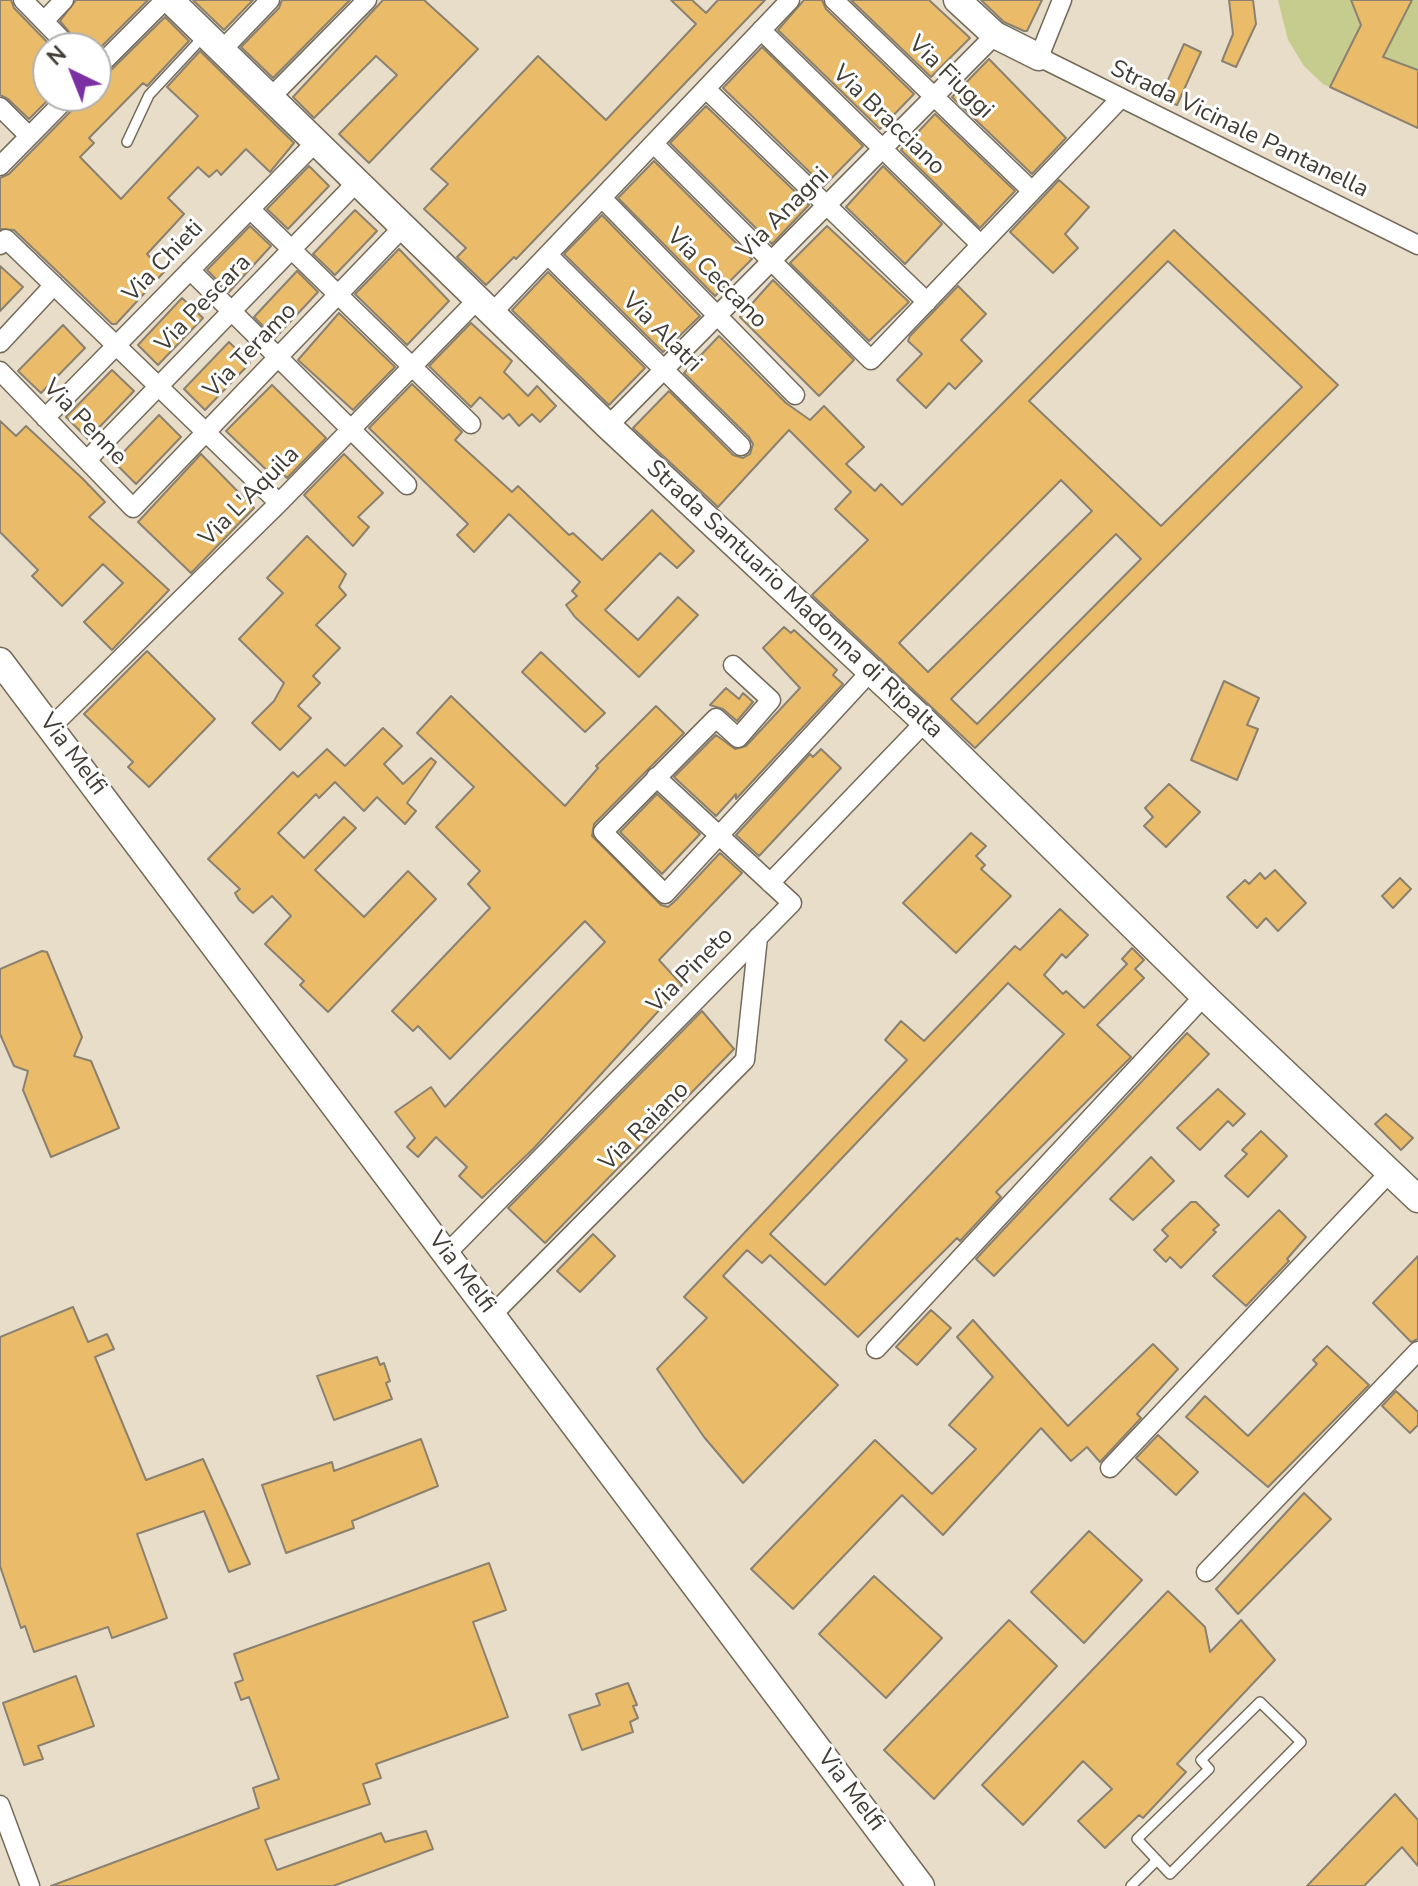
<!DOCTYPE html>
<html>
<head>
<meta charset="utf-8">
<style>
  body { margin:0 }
  #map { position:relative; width:1418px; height:1886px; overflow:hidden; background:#e8ddc9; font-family:"Nunito Sans",sans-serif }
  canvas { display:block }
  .north { position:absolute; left:32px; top:32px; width:80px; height:80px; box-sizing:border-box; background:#fff; border:2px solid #b3b1ae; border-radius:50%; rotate:317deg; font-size:22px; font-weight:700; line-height:32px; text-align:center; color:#413c35 }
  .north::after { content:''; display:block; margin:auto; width:28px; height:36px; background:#7b31a3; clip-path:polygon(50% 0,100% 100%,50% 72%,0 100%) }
</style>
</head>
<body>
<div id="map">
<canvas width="1418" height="1886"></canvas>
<div class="north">N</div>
</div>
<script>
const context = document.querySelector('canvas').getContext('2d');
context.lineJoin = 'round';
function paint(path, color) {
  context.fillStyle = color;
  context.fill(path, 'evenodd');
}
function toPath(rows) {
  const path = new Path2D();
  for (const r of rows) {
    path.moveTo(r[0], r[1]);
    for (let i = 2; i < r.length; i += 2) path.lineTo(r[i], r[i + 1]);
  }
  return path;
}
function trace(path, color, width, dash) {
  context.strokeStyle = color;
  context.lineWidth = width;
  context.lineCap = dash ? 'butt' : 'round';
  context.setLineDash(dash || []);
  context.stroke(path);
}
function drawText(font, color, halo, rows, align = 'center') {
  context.font = font + ' "Nunito Sans",sans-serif';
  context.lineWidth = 6;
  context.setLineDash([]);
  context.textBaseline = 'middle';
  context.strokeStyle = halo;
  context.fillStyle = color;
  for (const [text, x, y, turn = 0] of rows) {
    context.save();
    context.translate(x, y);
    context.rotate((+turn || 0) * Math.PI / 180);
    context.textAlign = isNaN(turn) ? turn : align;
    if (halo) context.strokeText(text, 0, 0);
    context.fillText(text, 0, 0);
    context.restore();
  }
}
paint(toPath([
  [1278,0,1418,0,1418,127,1323,84,1304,66,1288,40]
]), '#c6cc8d');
const building = toPath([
  [0,0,11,0,14,8,53,48,48,48,48,96,52,96,29,119,8,99,0,95,0,0],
  [76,0,148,0,96,52,96,48,82,48,60,21,76,0],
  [193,0,253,0,224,30,193,0],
  [282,0,350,0,273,78,241,47,279,8,282,0],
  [383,0,424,0,478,49,369,163,339,134,397,75,376,56,314,118,293,97,383,0],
  [671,0,692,0,706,13,718,0,765,0,516,259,514,257,486,285,457,257,466,248,424,209,448,184,431,169,538,56,606,120,696,24,671,0],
  [804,0,822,0,826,9,914,94,880,129,778,30,804,0],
  [851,0,929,0,970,38,931,77,851,0],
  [981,0,1042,0,1027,31,1024,31,1004,22,981,0],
  [1229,0,1253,0,1256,24,1236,67,1222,61,1233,34,1229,0],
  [1351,0,1412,0,1383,57,1418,70,1418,128,1330,87,1361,25,1351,0],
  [165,17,189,41,147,86,143,83,89,138,94,143,80,157,121,199,198,116,167,87,200,51,294,143,270,172,246,149,221,175,217,170,209,177,198,167,168,198,184,214,147,254,164,272,116,324,112,324,14,230,0,229,0,178,9,174,78,104,81,96,96,96,96,81,104,77,165,17],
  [1184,44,1201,52,1177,105,1160,98,1184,44],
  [762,47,863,146,824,186,723,88,762,47],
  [989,59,1066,138,1032,174,952,97,989,59],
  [706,106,809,205,772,244,670,143,706,106],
  [935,114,1015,191,980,228,901,150,935,114],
  [654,161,752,259,715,296,618,198,654,161],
  [309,166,329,186,288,229,267,209,309,166],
  [883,166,942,224,905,264,846,207,883,166],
  [1059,180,1089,207,1065,234,1078,248,1053,273,1010,232,1059,180],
  [355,210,377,231,335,275,313,254,355,210],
  [602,215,700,316,663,352,564,254,602,215],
  [250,226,271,246,229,292,207,270,250,226],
  [827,226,909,302,869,341,790,263,827,226],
  [1174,230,1338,385,975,748,812,595,868,540,835,509,851,492,789,430,718,507,633,428,669,391,733,455,743,458,750,454,753,444,749,437,684,373,719,336,786,403,810,420,824,406,864,447,846,464,875,491,881,484,902,505,1174,230],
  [1168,261,1302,387,1161,526,1029,401,1168,261],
  [1061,480,1092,511,928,672,899,643,1061,480],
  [1116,534,1141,559,977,724,951,699,1116,534],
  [399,249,449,301,407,345,355,294,399,249],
  [0,266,23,287,0,311,0,266],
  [297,271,318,292,275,338,254,317,297,271],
  [548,272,645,368,609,405,512,310,548,272],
  [773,280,854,360,819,396,740,317,773,280],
  [958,286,986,314,961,340,982,361,955,389,949,383,926,408,897,380,922,354,908,341,910,336,958,286],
  [182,298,203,318,158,365,138,345,182,298],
  [339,313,395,367,353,410,298,360,339,313],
  [471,323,512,361,504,372,528,396,537,386,556,406,540,422,532,414,519,426,509,414,503,419,480,397,471,407,429,366,471,323],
  [63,325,85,348,41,393,18,371,63,325],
  [229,342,250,363,205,410,184,389,229,342],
  [112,370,134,391,88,439,66,417,112,370],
  [412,384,462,432,455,440,512,492,518,486,569,535,573,533,602,560,652,510,694,551,677,568,660,553,605,610,638,640,678,597,698,615,639,677,575,617,566,605,577,596,572,591,580,582,509,514,474,552,457,535,468,524,369,428,412,384],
  [272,385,326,438,287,478,283,474,277,480,226,431,272,385],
  [159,415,181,437,136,484,114,462,159,415],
  [0,421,16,436,26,426,83,479,105,502,89,517,169,590,112,650,84,622,123,583,103,564,62,606,32,576,38,570,0,532,0,421],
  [201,454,254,508,191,573,138,522,201,454],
  [344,454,383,493,358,517,369,527,353,546,304,495,344,454],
  [307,536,346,574,339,587,346,595,316,625,340,648,313,676,320,683,298,706,311,718,280,750,252,723,274,701,284,683,239,639,283,593,267,578,307,536],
  [784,627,791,633,794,630,837,670,833,675,843,684,736,799,736,794,716,816,674,777,716,735,735,749,746,746,800,688,763,648,784,627],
  [147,651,215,719,149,787,128,767,133,762,84,714,147,651],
  [541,652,605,713,585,732,522,672,541,652],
  [1224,681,1259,698,1247,725,1258,729,1237,780,1191,760,1224,681],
  [726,688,739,699,743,693,753,702,737,721,723,709,710,705,726,688],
  [451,696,565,806,598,768,596,766,656,706,684,733,594,824,592,836,661,905,668,907,674,902,720,853,742,873,659,960,682,985,534,1148,482,1198,459,1176,467,1167,436,1137,418,1157,407,1147,415,1138,395,1112,431,1087,445,1107,605,942,585,921,450,1059,418,1026,413,1031,392,1011,490,908,468,884,480,871,436,827,474,787,417,733,451,696],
  [383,728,402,746,384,764,403,784,431,758,436,762,407,803,416,811,405,824,377,797,364,811,335,782,319,798,316,794,278,833,304,858,344,817,356,828,315,870,364,917,408,871,436,899,328,1012,300,985,304,981,265,944,291,916,272,896,253,913,239,900,235,893,240,889,208,859,293,772,298,777,327,749,345,766,383,728],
  [821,749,841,768,759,856,736,835,810,754,813,757,821,749],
  [1169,784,1200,812,1166,847,1144,826,1153,817,1145,808,1169,784],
  [657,794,700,834,662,874,620,832,657,794],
  [971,833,986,846,976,856,985,865,981,869,1011,896,956,953,903,903,971,833],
  [1275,870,1306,903,1278,931,1266,918,1257,928,1227,897,1245,880,1249,884,1260,873,1265,879,1275,870],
  [1400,878,1411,889,1393,908,1382,896,1400,878],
  [1060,909,1088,935,1066,958,1062,954,1044,975,1063,994,1066,991,1084,1008,1127,964,1122,959,1132,948,1144,960,1135,969,1144,978,1097,1025,1131,1057,996,1192,1001,1197,960,1241,957,1238,858,1337,770,1255,762,1263,747,1250,723,1276,838,1385,743,1483,704,1437,657,1369,707,1318,684,1297,907,1060,885,1040,901,1021,924,1041,1015,946,1020,950,1060,909],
  [1008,983,1064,1034,825,1285,770,1234,1008,983],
  [42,951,47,952,82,1037,74,1056,91,1061,119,1128,51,1157,23,1090,28,1071,14,1066,0,1034,0,969,42,951],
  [702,1011,734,1049,545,1243,508,1208,702,1011],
  [1187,1033,1209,1054,994,1276,976,1259,1187,1033],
  [1218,1089,1245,1114,1233,1126,1228,1121,1200,1150,1177,1128,1218,1089],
  [1386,1114,1413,1138,1401,1150,1375,1124,1386,1114],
  [1261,1131,1287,1156,1248,1197,1225,1176,1247,1154,1242,1150,1261,1131],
  [1151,1157,1174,1181,1133,1220,1110,1199,1151,1157],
  [1191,1202,1196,1202,1219,1225,1213,1230,1216,1232,1181,1268,1170,1257,1166,1262,1154,1250,1168,1236,1162,1230,1191,1202],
  [1279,1210,1306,1237,1287,1259,1289,1261,1246,1306,1213,1276,1279,1210],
  [593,1234,615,1256,580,1292,557,1271,593,1234],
  [1418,1256,1418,1339,1411,1342,1373,1303,1418,1256],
  [73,1307,88,1342,107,1334,114,1349,95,1357,146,1480,203,1459,250,1564,229,1572,204,1511,137,1534,167,1618,112,1638,108,1627,34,1652,25,1626,21,1628,0,1566,0,1337,73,1307],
  [931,1310,951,1328,917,1365,896,1347,931,1310],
  [973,1320,1068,1426,1153,1344,1178,1369,1137,1414,1141,1418,1100,1462,1087,1447,1071,1461,1041,1428,943,1535,902,1495,793,1609,751,1569,875,1440,932,1494,976,1449,949,1425,993,1377,957,1337,973,1320],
  [1327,1346,1369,1385,1268,1487,1186,1417,1205,1396,1248,1436,1317,1364,1313,1360,1327,1346],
  [377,1357,380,1365,384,1363,390,1381,386,1383,392,1399,334,1420,317,1376,377,1357],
  [1396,1391,1418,1412,1418,1425,1410,1433,1382,1406,1396,1391],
  [1158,1435,1198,1472,1176,1495,1136,1458,1158,1435],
  [421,1439,438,1486,352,1521,354,1528,286,1553,262,1485,332,1462,334,1471,421,1439],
  [1304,1493,1331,1519,1238,1614,1216,1589,1304,1493],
  [1089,1531,1142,1580,1084,1643,1031,1592,1089,1531],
  [489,1563,506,1610,473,1622,508,1717,376,1764,381,1778,363,1784,370,1804,265,1840,277,1870,381,1833,385,1842,426,1831,433,1849,333,1886,51,1886,259,1808,253,1788,279,1779,249,1697,241,1700,235,1683,243,1680,234,1654,489,1563],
  [874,1576,942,1638,886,1698,819,1634,874,1576],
  [1168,1591,1205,1627,1210,1652,1241,1620,1275,1660,1177,1764,1186,1772,1143,1818,1139,1815,1105,1848,1078,1821,1112,1789,1083,1761,1023,1825,982,1785,1168,1591],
  [1009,1620,1057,1666,934,1799,884,1750,1009,1620],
  [76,1676,94,1726,38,1746,43,1759,24,1765,3,1703,76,1676],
  [628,1683,637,1705,633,1706,638,1718,630,1722,633,1732,582,1750,569,1715,600,1705,596,1694,628,1683],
  [1395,1794,1418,1820,1418,1866,1402,1847,1364,1886,1307,1886,1395,1794]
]);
paint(building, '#eabc69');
trace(building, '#8b8170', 2);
const lane = toPath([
  [127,142,149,95,204,36],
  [1260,1702,1301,1742,1170,1874,1137,1839,1209,1769,1201,1760,1260,1702],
  [1131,1886,1157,1860]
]);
const street = toPath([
  [23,0,70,48],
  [834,0,1032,191],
  [1062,0,1039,57,1418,245],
  [44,21,64,0],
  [761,30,981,245],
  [223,49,270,0],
  [96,69,165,0],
  [706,89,927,302],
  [271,97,367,0],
  [0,107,29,136],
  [654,144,871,360,1120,99],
  [0,166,69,96],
  [602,198,795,395],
  [250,209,471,424],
  [0,245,6,239,279,503],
  [548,255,741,446],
  [190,270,407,485],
  [493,312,790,0],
  [0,343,54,285],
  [0,371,133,508,403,227],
  [45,418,317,141],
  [608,426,995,35],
  [87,460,357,182],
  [733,665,771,700,738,738,716,718,603,832,665,894,871,671],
  [51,727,279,503,479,298],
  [770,883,925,722],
  [446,1254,792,903,656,777],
  [492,1315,745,1060,758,937],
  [876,1349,1204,996],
  [1110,1468,1390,1172],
  [1206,1572,1418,1351],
  [0,1805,30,1886]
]);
const secondary = toPath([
  [170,0,608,426,925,722,1204,996,1418,1199],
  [957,0,995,35,1039,57],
  [0,661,921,1886]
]);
trace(lane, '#746a59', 12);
trace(street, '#746a59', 21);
trace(secondary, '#746a59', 29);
trace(lane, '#fff', 9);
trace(street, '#fff', 18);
trace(secondary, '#fff', 26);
drawText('24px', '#413c35', '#fff', [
  ["Via Fiuggi",950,78,44],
  ["Via Bracciano",888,121,44],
  ["Strada Vicinale Pantanella",1239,130,26],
  ["Via Anagni",784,214,-45],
  ["Via Chieti",164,262,-46],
  ["Via Ceccano",716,279,45],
  ["Via Pescara",204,304,-46],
  ["Via Alatri",661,333,45],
  ["Via Teramo",251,351,-46],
  ["Via Penne",84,423,46],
  ["Via L'Aquila",250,497,-45],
  ["Strada Santuario Madonna di Ripalta",794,600,43],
  ["Via Melfi",72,755,53],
  ["Via Pineto",691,971,-45],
  ["Via Raiano",645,1127,-45],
  ["Via Melfi",461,1273,53],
  ["Via Melfi",850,1791,53]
]);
</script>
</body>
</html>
